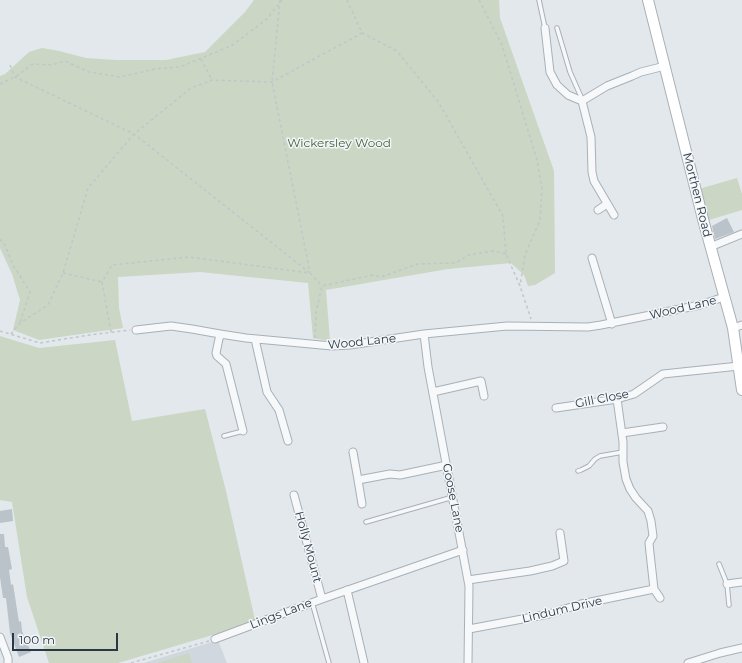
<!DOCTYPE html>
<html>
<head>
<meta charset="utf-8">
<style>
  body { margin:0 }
  #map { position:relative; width:742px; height:663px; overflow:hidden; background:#e3e8ec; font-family:Montserrat,sans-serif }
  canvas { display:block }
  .scale { position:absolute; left:12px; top:633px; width:106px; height:18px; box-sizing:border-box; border:2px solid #2a3845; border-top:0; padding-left:5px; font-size:12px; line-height:14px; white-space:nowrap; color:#2a3845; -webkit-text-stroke:3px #f3f6f9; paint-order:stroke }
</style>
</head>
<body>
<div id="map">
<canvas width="742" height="663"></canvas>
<div class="scale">100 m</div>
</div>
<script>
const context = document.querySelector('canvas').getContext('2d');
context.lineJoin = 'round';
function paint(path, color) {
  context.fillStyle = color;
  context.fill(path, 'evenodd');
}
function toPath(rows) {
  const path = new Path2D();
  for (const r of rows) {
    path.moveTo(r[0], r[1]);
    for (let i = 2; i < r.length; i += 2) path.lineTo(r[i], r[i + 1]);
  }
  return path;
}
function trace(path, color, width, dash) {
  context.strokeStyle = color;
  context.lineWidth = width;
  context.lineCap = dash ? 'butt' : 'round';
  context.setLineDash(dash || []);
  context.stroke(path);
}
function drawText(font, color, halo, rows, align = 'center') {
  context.font = font + ' Montserrat,sans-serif';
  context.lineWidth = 3;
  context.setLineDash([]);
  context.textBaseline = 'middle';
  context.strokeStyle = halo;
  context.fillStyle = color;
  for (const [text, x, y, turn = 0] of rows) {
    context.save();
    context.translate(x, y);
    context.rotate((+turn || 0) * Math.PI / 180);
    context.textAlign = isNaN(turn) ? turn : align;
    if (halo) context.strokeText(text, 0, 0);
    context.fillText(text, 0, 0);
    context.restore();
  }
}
paint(toPath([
  [218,640,227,663,144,663]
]), '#d1d7de');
paint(toPath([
  [254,0,499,0,500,18,554,171,555,273,535,285,528,286,524,275,511,263,448,269,326,290,330,341,313,338,308,283,200,272,118,277,119,308,123,328,39,340,13,330,20,300,12,274,0,248,0,76,5,74,29,52,42,48,59,51,86,58,116,60,166,60,205,52,245,12],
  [737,178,742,194,742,210,709,220,699,189],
  [0,336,39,348,115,340,132,421,205,409,226,491,255,620,216,634,118,663,49,663,27,597,12,502,0,500],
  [189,653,192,663,158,663]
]), '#cbd6c4');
paint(toPath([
  [727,218,734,232,715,239,712,226],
  [12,509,13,521,0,523,0,511],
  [0,534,4,534,5,547,8,547,12,569,9,570,11,585,13,584,19,622,21,621,22,631,31,652,19,657,10,633,6,598,3,598,0,577]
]), '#bac2ca');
const lane = toPath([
  [539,0,545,28],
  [557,28,570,72,582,99],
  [224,436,243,431],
  [578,471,581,470,589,466,595,459,600,456,623,452],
  [366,522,453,497],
  [719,564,727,584,729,605],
  [312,602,329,663]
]);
const street = toPath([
  [545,28,550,72,557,85,568,95,582,101],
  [598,210,607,204],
  [614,215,594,181,592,172,591,137,582,101,607,86,632,76,641,72,665,66],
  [710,247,742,234],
  [592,258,612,324],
  [733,328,742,325],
  [136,330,171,326,192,329,220,334,246,338,332,346,350,345,424,334,507,326,588,327,601,325,700,305,724,297],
  [220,334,216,353,217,356,226,364,243,431],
  [424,334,428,367,469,586,468,663],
  [255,339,267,392,279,410,288,441],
  [433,392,481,381,484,396],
  [617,399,623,442,623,462,626,479,630,489,636,498,648,511,651,521,653,536,649,543,650,553,654,589,660,598],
  [556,408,617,399,634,394,663,374,739,366],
  [622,433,663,427],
  [353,452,358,480,390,474,400,475,447,465],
  [358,480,362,504],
  [294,495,322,599],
  [468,580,530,571,552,566,564,561,560,533],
  [727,584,742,582],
  [347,590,364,663],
  [469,629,549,614,581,604,654,589],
  [0,637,8,658,8,663],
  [215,639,322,599,463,550],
  [688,663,720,653,742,648]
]);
const secondary = toPath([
  [648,0,704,223,733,328,742,390]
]);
trace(lane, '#a8b0b7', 5.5);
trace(street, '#a8b0b7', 9);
trace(secondary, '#a8b0b7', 12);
trace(toPath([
  [280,0,272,82,310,272],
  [347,0,362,33,397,51,439,103,503,216,506,254,520,286,531,319],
  [479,0,502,45,537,160,542,189,540,220,525,255,520,286],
  [201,59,212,80],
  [10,65,15,77,134,134,310,273],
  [0,84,15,77,33,64,52,65,65,61,89,72,120,77,155,69,180,67,231,46,267,19,282,0],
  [0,239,5,245,13,265,30,292,20,323],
  [63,273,102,282],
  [0,331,40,343,89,335,130,330],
  [111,332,102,282,112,265,189,257,310,273,322,286],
  [11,334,20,323,48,305,63,273,88,188,134,134,191,88,212,80,272,82,362,33],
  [315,338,316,312,322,286,373,275,381,277,418,264,456,263,468,255,493,251,506,254],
  [131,663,209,641]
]), '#c1c6cb', 1.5, [3, 3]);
trace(lane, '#f6f8fa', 3.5);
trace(street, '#f6f8fa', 7);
trace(secondary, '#fff', 10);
drawText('12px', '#466137', '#f3f6f9', [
  ["Wickersley Wood",339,143]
]);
drawText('12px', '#2a3845', '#f3f6f9', [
  ["Morthen Road",697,195,76],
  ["Wood Lane",683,308,-13],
  ["Wood Lane",362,342,-6],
  ["Gill Close",602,399,-11],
  ["Goose Lane",453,498,79],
  ["Holly Mount",308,547,75],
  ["Lindum Drive",562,610,-13],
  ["Lings Lane",281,614,-21]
]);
</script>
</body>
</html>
